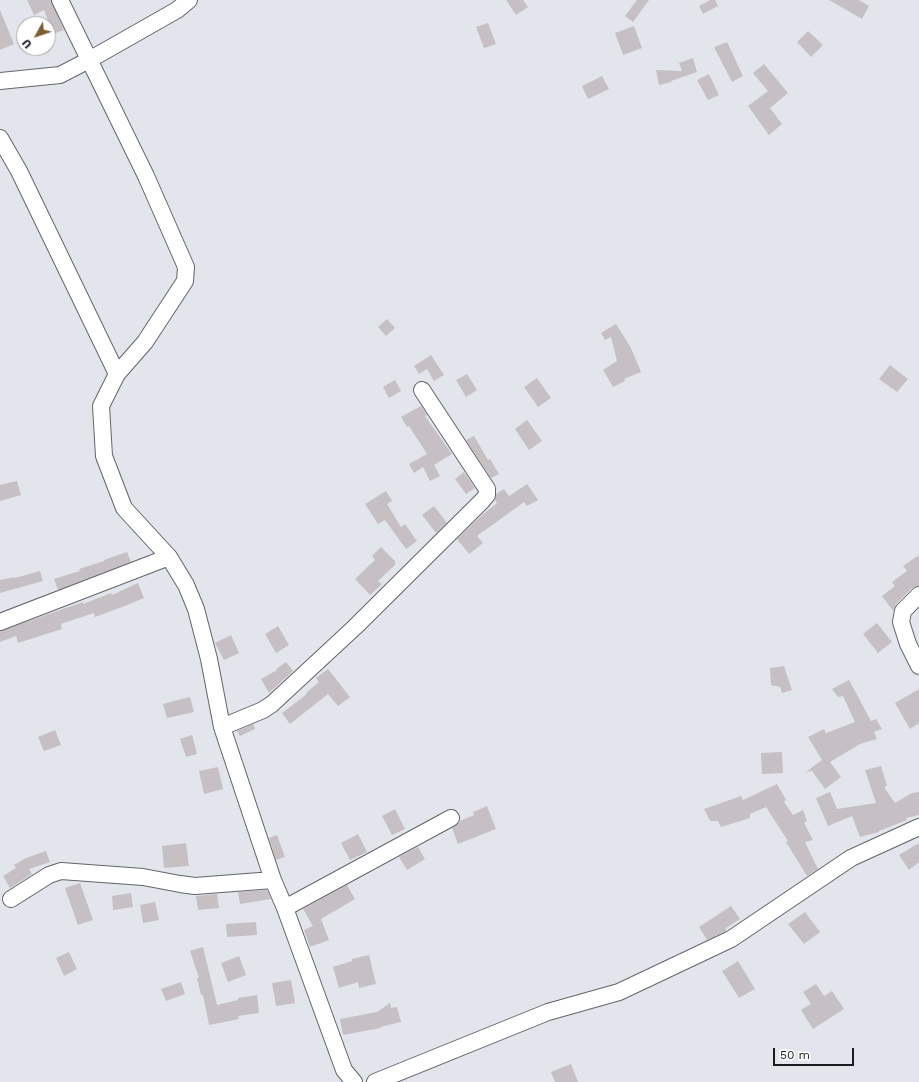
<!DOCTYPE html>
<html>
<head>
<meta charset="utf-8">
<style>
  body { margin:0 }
  #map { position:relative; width:919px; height:1082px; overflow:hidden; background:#e2e6ec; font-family:"Work Sans",sans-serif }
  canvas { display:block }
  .north { position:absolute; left:16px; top:16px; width:40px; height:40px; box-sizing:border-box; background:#fff; border:1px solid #a3a4a5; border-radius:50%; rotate:230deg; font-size:11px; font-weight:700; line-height:16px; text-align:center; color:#1a1b1e }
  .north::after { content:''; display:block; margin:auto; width:14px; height:18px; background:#7b5f32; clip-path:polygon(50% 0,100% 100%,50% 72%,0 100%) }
  .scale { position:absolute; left:773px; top:1048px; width:81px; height:18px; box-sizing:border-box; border:2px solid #1a1b1e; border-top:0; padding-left:5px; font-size:12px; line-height:14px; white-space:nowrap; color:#1a1b1e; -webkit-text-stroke:3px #fff; paint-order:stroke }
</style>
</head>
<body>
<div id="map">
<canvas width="919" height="1082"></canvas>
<div class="north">U</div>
<div class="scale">50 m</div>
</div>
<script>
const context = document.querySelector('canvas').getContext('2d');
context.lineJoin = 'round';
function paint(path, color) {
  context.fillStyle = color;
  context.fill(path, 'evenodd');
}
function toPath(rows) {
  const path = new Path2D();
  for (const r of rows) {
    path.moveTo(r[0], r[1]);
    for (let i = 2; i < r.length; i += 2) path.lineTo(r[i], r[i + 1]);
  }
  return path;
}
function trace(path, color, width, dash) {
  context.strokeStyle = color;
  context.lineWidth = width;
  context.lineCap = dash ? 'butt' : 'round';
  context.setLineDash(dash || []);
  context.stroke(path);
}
paint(toPath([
  [27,0,51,0,64,30,53,34,44,10,34,15],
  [506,0,523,0,528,7,516,15],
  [637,0,649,0,633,22,625,16],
  [710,0,715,0,718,6,703,14,699,6],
  [829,0,859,0,869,6,862,19],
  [0,10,14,44,0,50],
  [488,23,496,44,484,48,476,27],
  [634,26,642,48,623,55,615,33],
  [808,31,823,45,811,57,797,42],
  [727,42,743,76,732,82,714,47],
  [693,58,697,72,671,81,672,82,659,85,656,70,682,71,679,63],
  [764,64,788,93,770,108,782,124,769,135,748,106,768,91,753,73],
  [709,74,719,95,708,100,697,80],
  [602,76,609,89,588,99,582,86],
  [387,319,395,328,386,336,378,327],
  [616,324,631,348,641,372,624,379,625,381,613,387,603,370,617,361,611,337,605,340,601,333],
  [431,355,444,375,434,381,427,369,419,374,414,366],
  [890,365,908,379,897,392,879,379],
  [467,374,477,390,466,397,456,380],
  [537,378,551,398,538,407,524,387],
  [395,380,401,391,389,398,383,387],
  [421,406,427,415,425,416,452,454,434,465,440,476,430,481,423,467,414,473,409,464,427,454,409,426,407,427,401,417],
  [527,420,542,441,529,450,515,429],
  [474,436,488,460,490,459,499,474,491,478,466,440],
  [464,472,475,488,466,494,455,479],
  [17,481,21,495,0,501,0,485],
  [527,484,538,500,527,506,524,502,477,536,483,543,469,554,457,539,482,515,497,503,495,500,496,494,504,489,509,496],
  [386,491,392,501,387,504,401,527,405,524,417,541,406,549,385,520,378,524,365,504],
  [434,506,447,523,436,533,422,515],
  [381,547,395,561,395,565,378,581,382,584,370,595,355,579,375,560,372,556],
  [127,552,131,562,58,590,54,579,80,571,79,569,104,561,104,560],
  [919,555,919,586,912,588,896,604,893,611,882,596,895,586,892,582,907,571,903,566],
  [40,571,43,581,0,593,0,580,15,577,15,578],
  [138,583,144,598,122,607,95,617,94,613,61,624,62,629,18,643,16,636,0,642,0,631,83,602,83,604,111,593,112,595],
  [877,623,892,642,878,653,863,634],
  [278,626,289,645,276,653,265,634],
  [231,635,239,653,224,660,215,643],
  [286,662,293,671,269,693,261,679,277,670,276,669],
  [784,666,792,690,782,693,780,687,771,685,770,668],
  [328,669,350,697,338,706,328,694,290,724,282,713,307,694,306,693,319,682,316,678],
  [849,680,871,721,876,719,882,729,874,732,877,739,860,744,830,762,841,777,825,789,812,771,806,772,822,760,808,737,824,729,826,733,855,722,843,696,838,697,832,689],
  [919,689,919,723,910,729,895,703],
  [190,697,194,712,167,718,163,704],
  [253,724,255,729,240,736,237,731],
  [55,730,61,745,44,751,38,737],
  [192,735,197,754,186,757,180,739],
  [782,752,783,773,762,774,761,753],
  [881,766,887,786,884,787,895,803,912,793,919,792,919,815,906,818,907,820,879,831,879,832,860,837,852,816,828,826,816,798,830,792,837,809,876,803,865,770],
  [218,767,223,789,204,794,199,771],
  [777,784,786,800,784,802,793,815,803,810,807,821,804,823,813,840,805,842,818,869,807,876,786,842,788,841,766,807,750,814,750,818,721,827,718,821,710,821,704,809,741,796,743,800],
  [487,806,496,829,458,844,452,828,459,823,460,821,474,815,473,812],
  [395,809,405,829,392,835,382,816],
  [358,834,367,852,350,860,341,843],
  [277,835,285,857,276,860,269,838],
  [186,843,189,866,164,868,162,846],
  [919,843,919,862,909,870,899,855],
  [418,847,425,859,407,870,399,857],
  [46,851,50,862,29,869,32,874,10,888,3,876,16,868,14,865,26,858],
  [80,883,93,920,78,925,65,888],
  [347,885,355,899,321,919,329,940,310,947,304,930,313,926,303,909],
  [267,890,271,899,240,904,238,892],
  [131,893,133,907,113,910,112,896],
  [217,894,219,908,198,910,196,896],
  [155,902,159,920,143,923,140,905],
  [731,906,740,919,726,928,726,931,707,940,699,927],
  [805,912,820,932,804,944,788,924],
  [256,922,257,935,227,937,226,924],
  [203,947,217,1005,238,1000,238,998,257,995,259,1013,238,1016,239,1019,209,1025,203,995,201,995,197,978,199,978,190,951],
  [69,952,77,969,64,976,56,958],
  [369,955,376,984,359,988,358,982,339,988,333,967,352,961,352,959],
  [239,956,246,975,228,982,221,963],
  [738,961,755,989,739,998,722,971],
  [291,980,295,1003,276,1006,272,983],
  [181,982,185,994,166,1001,161,989],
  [816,984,824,996,832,991,844,1009,813,1029,801,1010,811,1004,803,992],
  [390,1003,391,1008,397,1007,401,1022,380,1027,381,1028,343,1035,340,1019,377,1012],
  [571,1064,578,1082,555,1082,551,1072]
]), '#c6bfc3');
const minor = toPath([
  [60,0,146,176,186,267,185,281,145,342,117,374,101,406,104,456,124,508,169,557,186,585,196,609,209,659,222,727,273,880,285,908,344,1070,354,1082],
  [0,81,60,75,89,60,177,10,189,0],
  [0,138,19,171,117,374],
  [919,595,903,611,901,622,908,644,919,666],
  [0,622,169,557],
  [222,727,263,710,272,704,355,627,482,501,487,495,487,489,422,390],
  [11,899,49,875,61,871,143,877,180,884,195,886,273,880],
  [285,908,451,818],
  [375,1082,548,1012,619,992,731,939,851,858,919,827]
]);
trace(minor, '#62656a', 18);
trace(minor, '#fff', 16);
</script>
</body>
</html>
